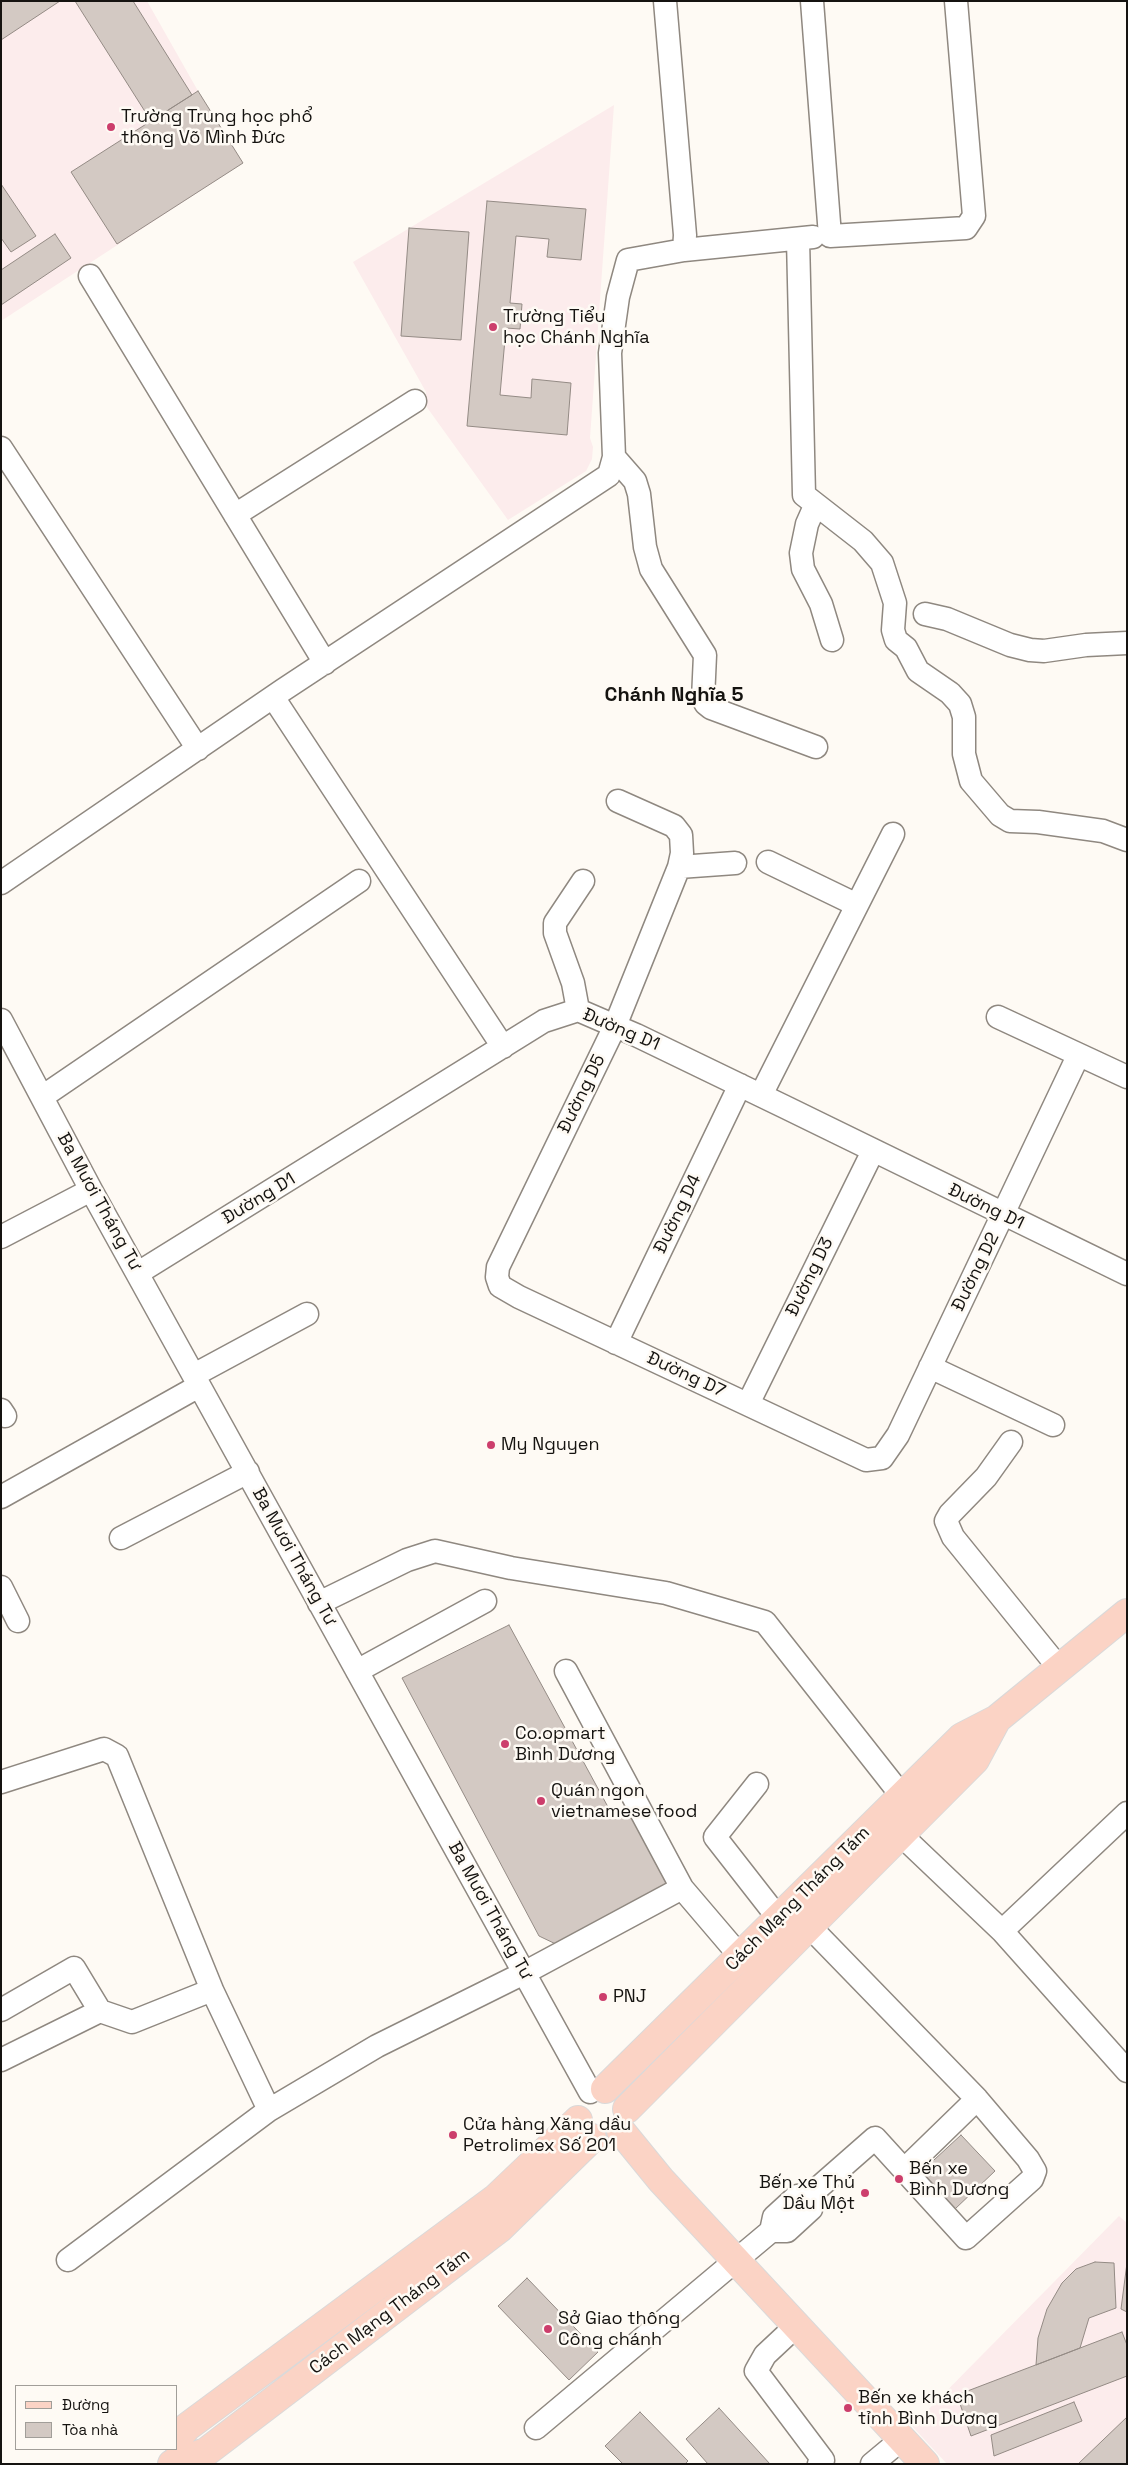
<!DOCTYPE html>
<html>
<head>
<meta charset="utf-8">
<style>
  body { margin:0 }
  #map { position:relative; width:1128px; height:2465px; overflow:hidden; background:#fefaf4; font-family:"Space Grotesk",sans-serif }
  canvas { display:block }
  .frame { position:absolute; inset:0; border:2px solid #151310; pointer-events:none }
  .legend { position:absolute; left:15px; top:2385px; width:162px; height:65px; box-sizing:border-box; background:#fefaf4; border:1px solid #a19e99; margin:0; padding:6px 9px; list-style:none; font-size:15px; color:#151310 }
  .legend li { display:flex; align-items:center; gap:10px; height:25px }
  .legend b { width:25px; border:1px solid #a19e99 }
</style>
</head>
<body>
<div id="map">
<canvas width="1128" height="2465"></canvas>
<div class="frame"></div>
<ul class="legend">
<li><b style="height:6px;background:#fbd3c5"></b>Đường</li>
<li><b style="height:14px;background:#d3c9c3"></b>Tòa nhà</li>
</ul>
</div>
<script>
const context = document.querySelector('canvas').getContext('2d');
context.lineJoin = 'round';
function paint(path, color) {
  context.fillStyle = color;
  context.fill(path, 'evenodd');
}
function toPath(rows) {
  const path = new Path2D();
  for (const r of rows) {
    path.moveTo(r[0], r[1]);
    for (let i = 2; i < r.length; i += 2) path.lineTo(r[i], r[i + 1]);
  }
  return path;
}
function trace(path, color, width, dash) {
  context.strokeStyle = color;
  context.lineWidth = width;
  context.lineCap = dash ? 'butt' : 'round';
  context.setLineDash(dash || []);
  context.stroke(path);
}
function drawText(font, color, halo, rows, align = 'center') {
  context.font = font + ' "Space Grotesk",sans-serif';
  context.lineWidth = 5;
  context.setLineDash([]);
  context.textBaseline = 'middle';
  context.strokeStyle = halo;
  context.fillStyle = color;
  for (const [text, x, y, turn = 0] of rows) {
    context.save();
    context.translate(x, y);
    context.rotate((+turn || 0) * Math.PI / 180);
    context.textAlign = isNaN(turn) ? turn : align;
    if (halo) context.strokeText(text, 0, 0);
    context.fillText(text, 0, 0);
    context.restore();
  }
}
paint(toPath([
  [1,1,147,1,198,91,243,163,1,321],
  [614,105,590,438,593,447,592,459,586,471,508,520,426,406,426,392,353,262],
  [1119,2216,1127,2223,1127,2464,947,2464,912,2426]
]), '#fcecec');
const building = toPath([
  [1,1,60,1,1,40,1,1],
  [75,1,133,1,192,95,151,121,75,1],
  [198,91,243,163,117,244,71,172,198,91],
  [1,184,36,236,11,252,1,238,1,184],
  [487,201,586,209,581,260,547,257,549,239,516,236,510,303,522,304,520,329,506,328,500,395,531,398,532,379,571,383,567,435,467,426,487,201],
  [409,228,469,232,461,340,401,336,409,228],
  [55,234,71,258,1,305,1,270,55,234],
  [509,1625,614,1818,628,1810,669,1886,560,1946,539,1936,402,1678,509,1625],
  [961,2135,995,2171,955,2209,921,2172,961,2135],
  [1095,2262,1114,2263,1116,2308,1089,2318,1080,2348,1036,2365,1038,2338,1047,2309,1062,2283,1076,2269,1095,2262],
  [1127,2263,1127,2312,1121,2309,1127,2263],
  [527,2278,598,2352,569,2380,498,2306,527,2278],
  [1122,2332,1127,2345,1127,2376,971,2436,957,2395,1122,2332],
  [1074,2402,1082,2421,994,2456,991,2435,1074,2402],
  [719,2408,770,2464,708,2464,686,2439,719,2408],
  [640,2412,688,2461,685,2464,623,2464,605,2446,640,2412],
  [1127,2417,1127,2464,1078,2464,1127,2417]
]);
paint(building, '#d3c9c3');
trace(building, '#948b85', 1);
const minor = toPath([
  [665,1,685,235,684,250,813,237],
  [812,1,830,236,966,228,974,216,956,1],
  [798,239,804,495,863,541,882,563,895,603,893,630,896,640,906,648,918,671,950,693,960,704,964,717,964,754,971,781,1000,815,1010,821,1038,822,1103,831,1127,840],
  [90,276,325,663],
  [1,448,198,749],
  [614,457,635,481,639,494,645,547,651,569,705,655,703,699,706,704,711,708,816,747],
  [815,506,807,524,801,553,803,569,821,604,832,640],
  [235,515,415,401],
  [925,614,947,619,1010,645,1030,650,1044,651,1086,645,1127,643],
  [273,697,503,1047],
  [618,801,674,826,681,835,682,853,679,867,615,1026,498,1267,497,1277,500,1286,519,1297,866,1460,882,1458,898,1435,1078,1056],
  [768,862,857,905],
  [679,867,735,863],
  [1,883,283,690,609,475,614,457,610,353,618,297,628,260,684,250],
  [578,1010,573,983,555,933,555,923,583,881],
  [998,1017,1127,1077],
  [1,1020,91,1190,590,2092],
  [761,1095,893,834],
  [42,1097,359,881],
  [1,1237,91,1190],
  [138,1273,544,1021,578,1010,636,1035,785,1107,1127,1274],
  [616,1343,740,1085],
  [930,1367,1053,1425],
  [194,1375,307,1314],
  [748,1404,873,1151],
  [1,1410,5,1416],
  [1011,1442,986,1477,950,1514,946,1521,953,1537,1059,1668],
  [1,1497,199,1386],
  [121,1538,248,1472],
  [1,1587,18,1621],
  [319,1603,407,1560,435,1551,511,1568,666,1593,765,1622,902,1796],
  [357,1671,485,1601],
  [566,1671,682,1888],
  [1,1782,104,1749,117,1756,212,1990,269,2110],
  [757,1784,715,1837,779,1919],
  [900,1834,1002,1931,1127,2071],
  [1002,1931,1127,1813],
  [1,2010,74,1968,100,2011],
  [1,2060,100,2011,132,2022,212,1990],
  [905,2169,977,2099],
  [771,2231,787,2231,811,2209,810,2195],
  [68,2260,269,2110,377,2046,524,1973,682,1888,740,1956],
  [796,2326,765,2355,756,2371,823,2460,819,2464],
  [536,2428,771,2231,774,2217,797,2196,810,2195,875,2138,966,2238,1032,2179,1035,2171,1028,2159,977,2099,809,1926],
  [872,2464,902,2439]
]);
const major = toPath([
  [605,2089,962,1737,997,1719,1127,1613],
  [627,2109,975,1760,997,1719],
  [621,2131,661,2180,925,2464],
  [176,2440,187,2427,496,2198,578,2120],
  [172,2464,206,2452,500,2228,592,2138]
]);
trace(minor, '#8f8880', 25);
trace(major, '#dad9d9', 30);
trace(minor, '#fff', 22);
trace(major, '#fbd3c5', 28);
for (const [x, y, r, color] of [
  [111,127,5,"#cc3e6c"],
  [493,327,5,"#cc3e6c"],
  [491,1445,5,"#cc3e6c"],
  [505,1744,5,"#cc3e6c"],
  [541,1801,5,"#cc3e6c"],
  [603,1997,5,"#cc3e6c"],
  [453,2135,5,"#cc3e6c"],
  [899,2179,5,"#cc3e6c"],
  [865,2193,5,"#cc3e6c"],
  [548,2329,5,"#cc3e6c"],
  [848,2408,5,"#cc3e6c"]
]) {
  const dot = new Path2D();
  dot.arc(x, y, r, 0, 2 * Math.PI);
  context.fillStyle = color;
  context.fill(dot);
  trace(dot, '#fefaf4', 2);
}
drawText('18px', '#151310', '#fefaf4', [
  ["Trường Trung học phổ",121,117],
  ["thông Võ Mình Đức",121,138],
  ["Trường Tiểu",503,317],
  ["học Chánh Nghĩa",503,338],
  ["My Nguyen",501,1445],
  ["Co.opmart",515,1734],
  ["Bình Dương",515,1755],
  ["Quán ngon",551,1791],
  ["vietnamese food",551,1812],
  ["PNJ",613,1997],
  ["Cửa hàng Xăng dầu",463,2125],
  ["Petrolimex Số 201",463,2146],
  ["Bến xe",909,2169],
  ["Bình Dương",909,2190],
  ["Bến xe Thủ",855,2183,"right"],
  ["Dầu Một",855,2204,"right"],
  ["Sở Giao thông",558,2319],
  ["Công chánh",558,2340],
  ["Bến xe khách",858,2398],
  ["tỉnh Bình Dương",858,2419]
], 'left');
drawText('18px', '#151310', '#fefaf4', [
  ["Đường D1",621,1030,23],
  ["Đường D5",582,1094,-64],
  ["Đường D1",259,1199,-31],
  ["Ba Mươi Tháng Tư",99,1202,61],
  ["Đường D1",986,1207,26],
  ["Đường D4",678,1214,-64],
  ["Đường D2",976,1272,-64],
  ["Đường D3",810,1277,-64],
  ["Đường D7",686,1375,25],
  ["Ba Mươi Tháng Tư",294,1557,61],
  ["Cách Mạng Tháng Tám",798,1899,-45],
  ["Ba Mươi Tháng Tư",490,1911,61],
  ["Cách Mạng Tháng Tám",390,2312,-37]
]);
drawText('bold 20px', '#151310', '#fefaf4', [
  ["Chánh Nghĩa 5",674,696]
]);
</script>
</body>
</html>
